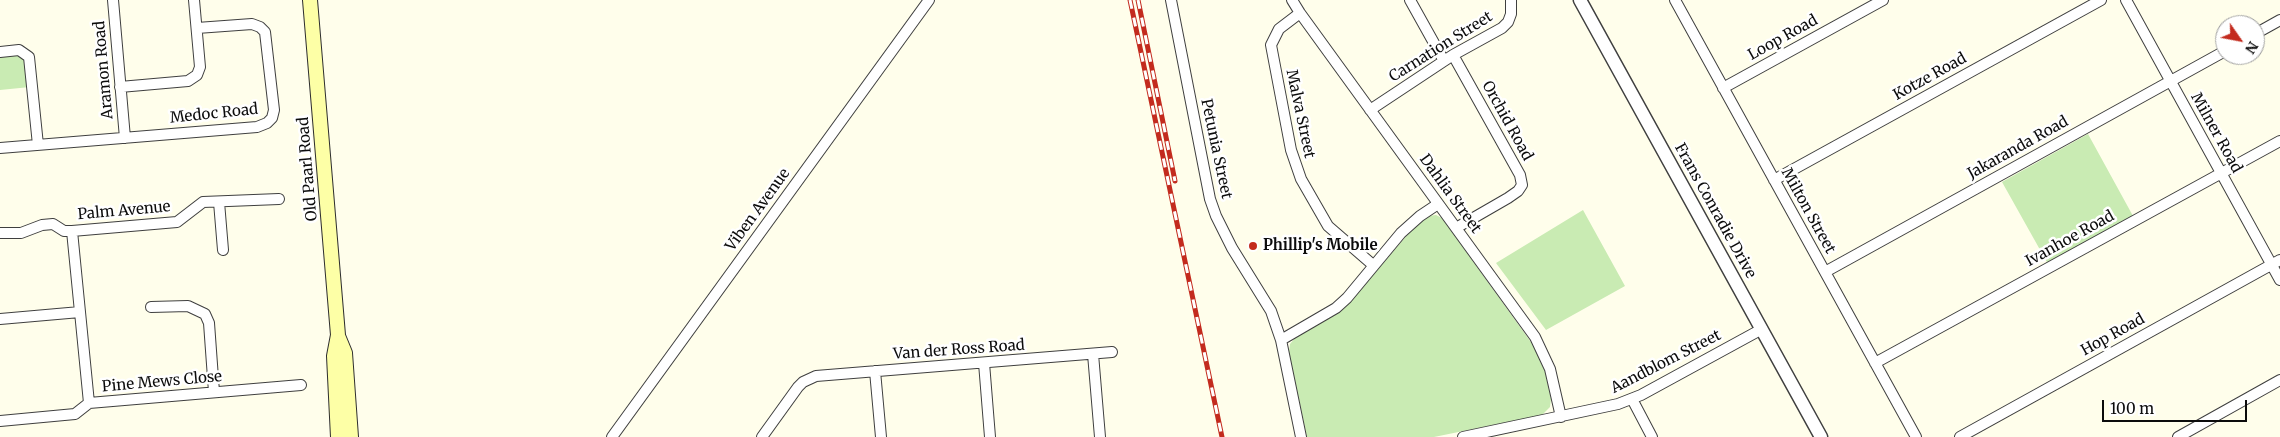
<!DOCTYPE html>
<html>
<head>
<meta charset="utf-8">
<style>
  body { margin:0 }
  #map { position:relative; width:2280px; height:437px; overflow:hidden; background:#fffeeb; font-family:Merriweather,serif }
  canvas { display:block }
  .north { position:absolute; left:2215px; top:15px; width:50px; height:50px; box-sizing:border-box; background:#fff; border:1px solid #9e9e9e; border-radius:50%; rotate:123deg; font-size:14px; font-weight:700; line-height:20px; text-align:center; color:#0c0c0c }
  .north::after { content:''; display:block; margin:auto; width:18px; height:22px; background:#c32b1e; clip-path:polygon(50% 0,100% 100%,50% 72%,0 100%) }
  .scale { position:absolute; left:2102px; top:400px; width:145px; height:22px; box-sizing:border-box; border:2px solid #0c0c0c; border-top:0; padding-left:6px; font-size:15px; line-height:18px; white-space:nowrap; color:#0c0c0c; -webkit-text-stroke:4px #fff; paint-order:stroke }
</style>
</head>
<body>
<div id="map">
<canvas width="2280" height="437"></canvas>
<div class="north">N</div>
<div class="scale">100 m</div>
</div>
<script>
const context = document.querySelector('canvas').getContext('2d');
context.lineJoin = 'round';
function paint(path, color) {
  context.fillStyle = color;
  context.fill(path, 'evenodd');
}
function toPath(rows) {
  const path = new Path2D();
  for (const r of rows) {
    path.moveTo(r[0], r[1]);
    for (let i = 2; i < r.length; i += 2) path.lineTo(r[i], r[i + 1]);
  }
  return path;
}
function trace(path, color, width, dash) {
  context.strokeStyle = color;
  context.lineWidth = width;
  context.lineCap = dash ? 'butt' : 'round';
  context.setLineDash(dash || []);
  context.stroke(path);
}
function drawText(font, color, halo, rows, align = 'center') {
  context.font = font + ' Merriweather,serif';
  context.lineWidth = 5;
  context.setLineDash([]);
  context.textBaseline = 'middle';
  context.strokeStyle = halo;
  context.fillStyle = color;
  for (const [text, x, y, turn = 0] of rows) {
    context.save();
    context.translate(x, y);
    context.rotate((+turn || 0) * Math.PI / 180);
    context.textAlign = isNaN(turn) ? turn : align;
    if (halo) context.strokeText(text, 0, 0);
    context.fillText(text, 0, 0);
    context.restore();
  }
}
paint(toPath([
  [17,54,24,56,30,87,0,90,0,55],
  [2088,134,2133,216,2048,264,2002,182],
  [1583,210,1625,286,1546,330,1496,263],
  [1436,215,1442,218,1533,345,1545,372,1551,399,1550,407,1542,415,1434,437,1307,437,1289,352,1290,344,1295,338,1336,313,1355,296,1414,227,1428,216]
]), '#c9ebb3');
const minor = toPath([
  [113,0,125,138],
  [1171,0,1210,199,1216,216,1232,248,1271,311,1281,340,1301,437],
  [1292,0,1300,13,1535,337,1550,369,1561,417],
  [1410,0,1444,61],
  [1675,0,1916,437],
  [2126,0,2280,280],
  [1300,13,1279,29,1271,45,1291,150,1301,179,1328,226,1373,265],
  [2255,34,2280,20],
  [0,52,19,50,29,57,38,145],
  [1453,55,1520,175,1522,185,1518,191,1508,198,1456,228],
  [120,87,188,81,197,75,200,67,194,0],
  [1723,88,1883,0],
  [1370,110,1453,55,1502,28,1508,22,1511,14,1511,0],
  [0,148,257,127,267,123,272,118,274,110,265,32,260,27,252,24,197,28],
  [1774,180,2101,0],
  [219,202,223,250],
  [72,231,89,403],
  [0,233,21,233,42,225,53,224,64,231,72,231,177,222,203,202,279,199],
  [1825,272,2225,51],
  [151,307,188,306,205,314,209,323,214,392],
  [0,319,80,312],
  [1281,340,1336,308,1347,298,1401,233,1420,216,1438,204],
  [1093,354,1100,437],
  [984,363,990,437],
  [1875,363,2280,141],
  [875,371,881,437],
  [1632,399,1652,437],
  [0,421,75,414,89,403,301,385],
  [612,437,929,0],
  [762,437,798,387,803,382,816,376,1112,352],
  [1463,437,1618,404,1641,395,1762,329],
  [1960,437,2280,260],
  [2178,437,2280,380]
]);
const tertiary = toPath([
  [1580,0,1821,437]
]);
const secondary = toPath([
  [310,0,338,335,334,356,338,437],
  [338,336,345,353,351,437]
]);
trace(minor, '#3f3f3f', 12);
trace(tertiary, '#3f3f3f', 15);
trace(secondary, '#2e2e2e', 16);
trace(minor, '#fff', 10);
trace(tertiary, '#fff', 12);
trace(secondary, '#fdffa6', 14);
const rail = toPath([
  [1130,0,1222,437],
  [1138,0,1175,181]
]);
trace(rail, '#c32b1e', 5);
trace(rail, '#fff', 3, [9]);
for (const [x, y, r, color] of [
  [1253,246,5,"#c32b1e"]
]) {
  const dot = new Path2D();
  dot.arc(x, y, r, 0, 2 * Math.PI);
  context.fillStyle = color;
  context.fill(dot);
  trace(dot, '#fff', 2);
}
drawText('15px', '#0c0c0c', '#fff', [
  ["Loop Road",1783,38,-29],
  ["Carnation Street",1441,47,-32],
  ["Aramon Road",104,70,-95],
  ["Kotze Road",1930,77,-29],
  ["Medoc Road",214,114,-6],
  ["Malva Street",1300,114,78],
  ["Orchid Road",1507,121,61],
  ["Milner Road",2216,133,61],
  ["Jakaranda Road",2018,148,-29],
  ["Petunia Street",1216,149,78],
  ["Old Paarl Road",308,169,-95],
  ["Dahlia Street",1450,194,54],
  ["Viben Avenue",758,210,-54],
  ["Palm Avenue",124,211,-5],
  ["Frans Conradie Drive",1715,211,61],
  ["Milton Street",1808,211,61],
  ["Ivanhoe Road",2070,239,-29],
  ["Hop Road",2113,335,-29],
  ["Van der Ross Road",959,350,-4],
  ["Aandblom Street",1666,362,-27],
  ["Pine Mews Close",162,382,-5]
]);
drawText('bold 15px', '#0c0c0c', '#fff', [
  ["Phillip's Mobile",1263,246]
], 'left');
</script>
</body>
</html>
